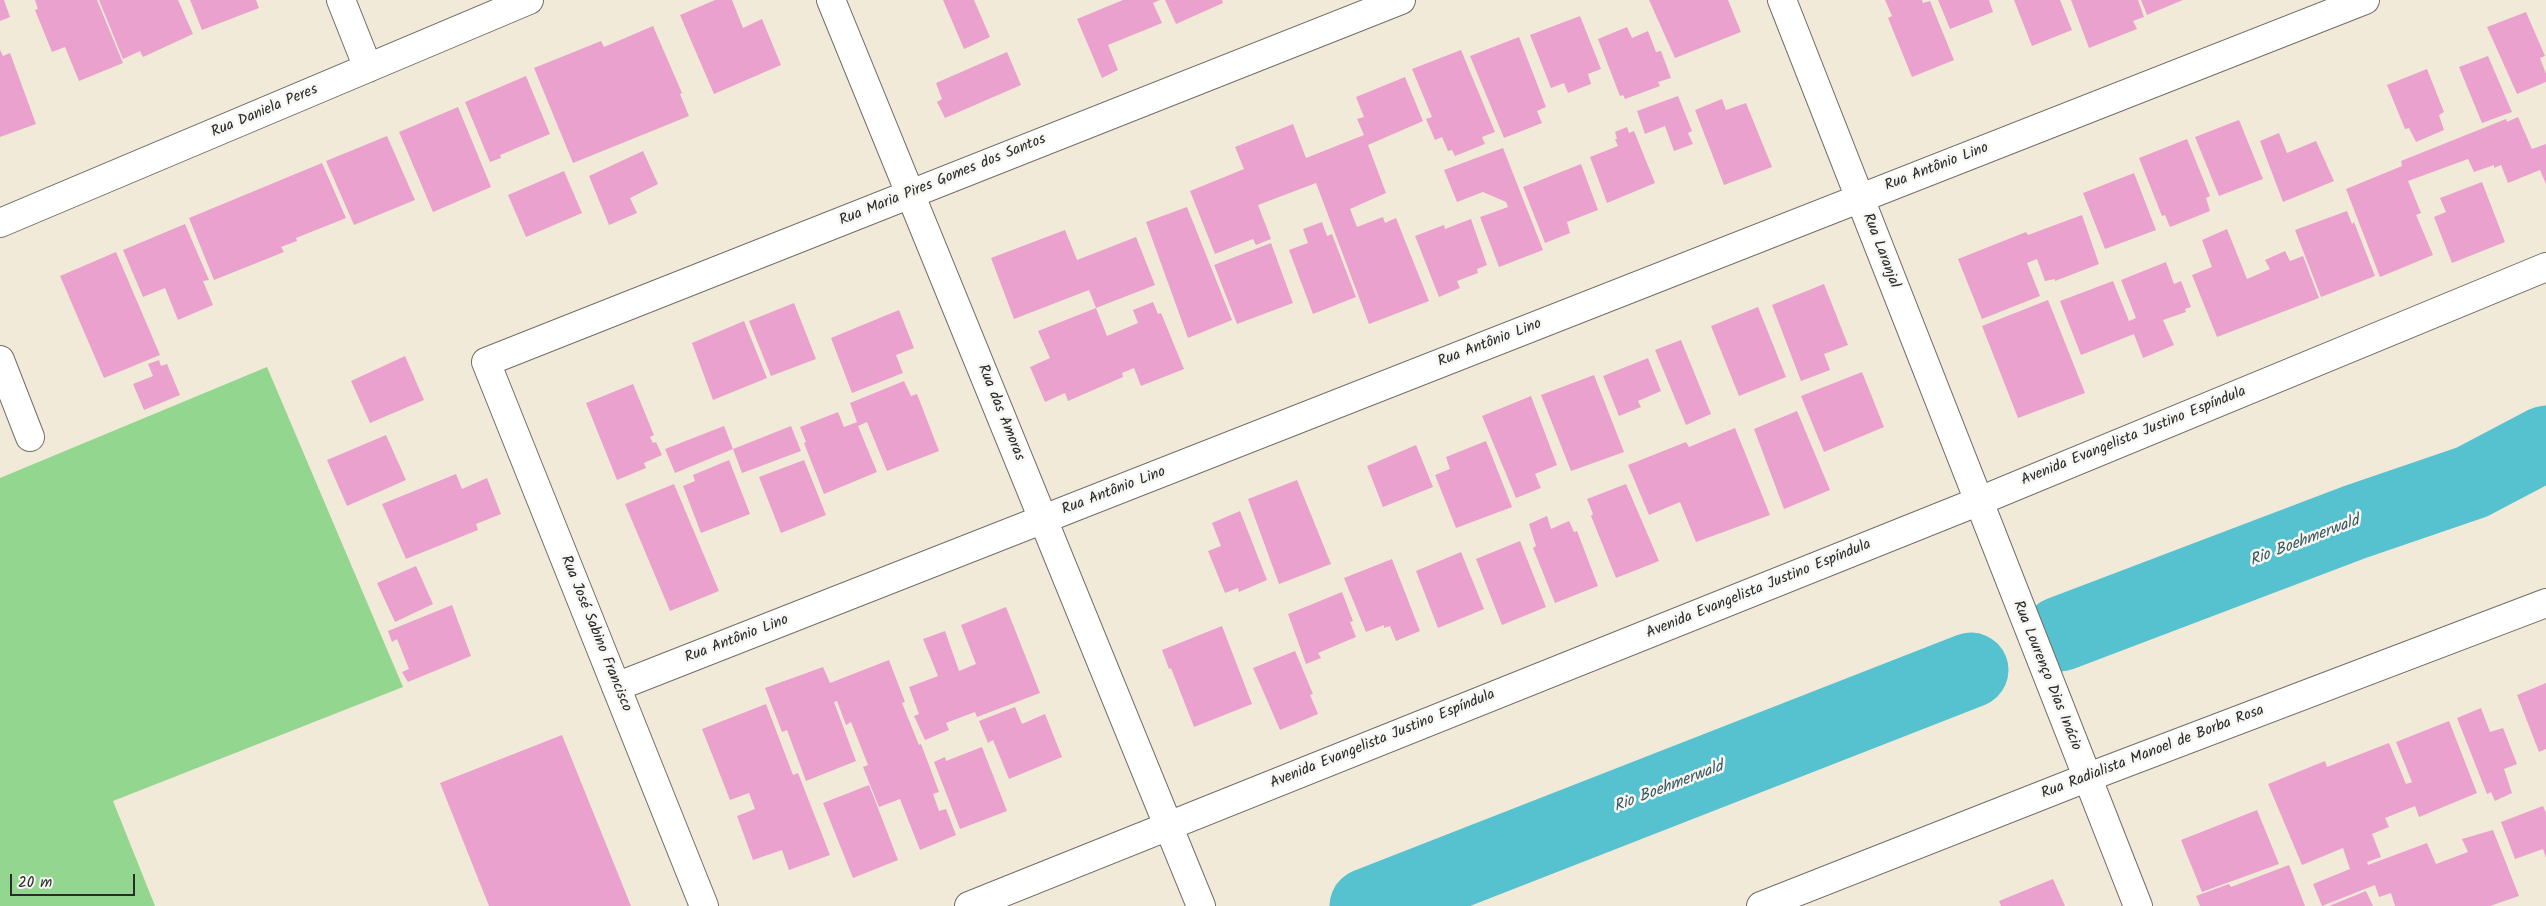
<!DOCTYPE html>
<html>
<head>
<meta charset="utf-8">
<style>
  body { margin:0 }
  #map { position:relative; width:2546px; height:906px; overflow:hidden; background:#f2ead8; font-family:Kalam,sans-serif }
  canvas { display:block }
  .scale { position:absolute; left:10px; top:874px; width:125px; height:22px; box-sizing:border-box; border:2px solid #2b2b2b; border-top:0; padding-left:6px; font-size:15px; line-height:18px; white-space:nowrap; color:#2b2b2b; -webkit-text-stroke:4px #f6f6f2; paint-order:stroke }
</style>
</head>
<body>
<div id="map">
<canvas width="2546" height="906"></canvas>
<div class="scale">20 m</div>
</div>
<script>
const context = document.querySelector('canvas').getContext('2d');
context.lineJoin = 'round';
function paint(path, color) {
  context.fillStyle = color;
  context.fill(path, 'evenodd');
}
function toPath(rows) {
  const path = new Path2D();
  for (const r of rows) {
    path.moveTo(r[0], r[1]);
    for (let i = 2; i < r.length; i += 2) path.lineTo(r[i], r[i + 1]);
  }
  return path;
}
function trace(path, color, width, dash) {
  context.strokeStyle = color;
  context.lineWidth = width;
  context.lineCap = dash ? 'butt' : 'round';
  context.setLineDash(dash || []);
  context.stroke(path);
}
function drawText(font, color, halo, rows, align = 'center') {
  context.font = font + ' Kalam,sans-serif';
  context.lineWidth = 5;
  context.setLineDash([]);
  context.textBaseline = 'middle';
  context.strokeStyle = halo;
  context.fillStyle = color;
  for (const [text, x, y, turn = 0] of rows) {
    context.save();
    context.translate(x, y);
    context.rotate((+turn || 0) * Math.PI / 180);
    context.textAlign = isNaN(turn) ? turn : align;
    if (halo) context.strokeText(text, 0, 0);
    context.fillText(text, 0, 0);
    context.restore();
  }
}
paint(toPath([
  [267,367,403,687,113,801,155,906,0,906,0,478]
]), '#92d68f');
trace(toPath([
  [2060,634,2355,522,2472,482,2546,443],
  [1367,906,1971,670]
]), '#56c2d0', 75);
paint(toPath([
  [0,0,4,0,10,17,0,21],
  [35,0,97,0,123,63,79,81,65,47,52,52,35,10,38,9],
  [99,0,178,0,193,34,143,57,140,51,123,59],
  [190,0,256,0,259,8,202,30],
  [715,0,732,0,743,28,762,19,781,65,714,94,680,15],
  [943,0,974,0,990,37,964,49],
  [1123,0,1160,0,1153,3,1162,23,1108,45,1118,70,1102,78,1077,19],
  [1165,0,1222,0,1223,3,1176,24],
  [1649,0,1728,0,1741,32,1675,58],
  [1885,0,1922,0,1923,3,1930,1,1954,60,1912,77,1888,18,1892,16],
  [1938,0,1989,0,1993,12,1950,29],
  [2014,0,2060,0,2072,30,2032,46],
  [2071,0,2138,0,2144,17,2133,21,2137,29,2089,48],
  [2141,0,2183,0,2147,15],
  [2526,12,2545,56,2540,58,2546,74,2546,82,2517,94,2487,27],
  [1580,16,1601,69,1588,74,1591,84,1568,93,1564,83,1551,88,1530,35],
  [653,26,682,93,680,94,689,116,573,163,534,68,601,41,604,47],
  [1627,27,1632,38,1648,31,1656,52,1661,51,1671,78,1658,82,1660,86,1625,99,1623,95,1620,96,1598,39],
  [1519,37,1546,107,1537,111,1542,123,1504,138,1470,56],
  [0,50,3,56,10,53,36,124,0,137],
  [1461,50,1495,132,1482,137,1485,144,1455,156,1452,150,1448,151,1442,137,1435,140,1426,119,1432,117,1412,69],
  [1007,52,1021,85,945,118,937,102,942,99,936,83],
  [2488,56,2512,112,2482,123,2459,67],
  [2427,69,2444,112,2439,115,2444,130,2416,142,2409,128,2405,129,2387,85],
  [526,76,550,134,500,155,501,158,490,162,465,102],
  [1405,77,1423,121,1368,145,1386,193,1350,209,1357,227,1383,217,1385,223,1396,218,1429,301,1369,324,1316,183,1258,205,1271,239,1256,245,1253,239,1215,254,1190,191,1244,169,1235,147,1293,124,1306,158,1364,135,1357,119,1364,117,1356,97],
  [1678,96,1692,131,1688,133,1693,144,1674,151,1665,126,1645,134,1637,111],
  [1722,99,1726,110,1746,103,1772,167,1724,185,1695,110],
  [458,107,491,187,433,212,399,132],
  [2518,117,2532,149,2546,144,2546,184,2540,170,2508,183,2501,165,2494,168,2494,165,2474,172,2468,159,2408,181,2421,213,2416,215,2433,255,2380,277,2346,189,2402,166,2401,161,2506,119,2507,122],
  [2239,120,2263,179,2219,196,2195,137],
  [1627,127,1629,133,1634,131,1655,183,1607,203,1590,157,1618,146,1615,139,1617,139,1615,132],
  [2279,133,2287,153,2316,141,2334,181,2283,202,2260,141],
  [387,136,415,200,354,225,326,161],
  [2187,139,2210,196,2206,198,2210,211,2170,227,2165,215,2162,216,2139,158],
  [1503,148,1543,250,1499,267,1480,217,1508,207,1506,202,1483,192,1457,202,1444,170],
  [643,151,658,184,630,198,637,213,609,225,589,176],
  [322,163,346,218,296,238,297,241,281,247,284,252,214,280,189,218],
  [1581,164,1598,210,1567,222,1570,233,1545,243,1523,187],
  [564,171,582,213,526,237,508,195],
  [2134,173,2156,230,2105,249,2083,193],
  [2482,182,2505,242,2452,263,2434,217,2446,212,2440,198],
  [1187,207,1232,320,1188,338,1146,222],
  [2347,211,2352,224,2354,222,2375,276,2321,297,2295,230],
  [2082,215,2099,264,2055,281,2055,279,2045,281,2037,259,2027,263,2040,296,1982,319,1958,259,2026,232,2028,235],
  [1471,219,1487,265,1477,269,1478,273,1457,281,1460,288,1439,297,1415,236,1444,225,1445,229],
  [1322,222,1327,236,1332,234,1356,297,1313,314,1289,250,1308,243,1303,229],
  [185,224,209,280,203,281,213,305,178,320,165,288,143,297,123,250],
  [2227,229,2247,279,2270,269,2265,260,2285,251,2290,261,2303,256,2319,298,2217,337,2192,275,2212,267,2202,240],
  [1065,230,1077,260,1136,237,1155,285,1096,308,1107,336,1138,323,1133,310,1153,302,1158,314,1161,313,1184,369,1141,386,1134,368,1122,373,1123,377,1068,401,1065,393,1045,402,1030,367,1050,358,1038,331,1096,308,1089,290,1014,319,991,258],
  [1271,243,1293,303,1237,324,1214,265],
  [116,252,160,355,104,378,60,276],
  [2166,262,2174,284,2181,281,2191,307,2185,309,2186,312,2163,320,2174,345,2143,358,2134,334,2081,355,2060,301,2113,281,2129,321,2136,318,2121,280],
  [1824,284,1848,345,1824,354,1830,370,1801,381,1772,305],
  [2048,300,2085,393,2018,418,1982,326],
  [794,303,816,359,771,376,749,321],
  [1758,307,1786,377,1739,396,1711,326],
  [899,310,914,348,896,355,903,373,852,393,831,338],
  [744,321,767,378,713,400,692,343],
  [1681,340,1711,414,1686,425,1655,350],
  [405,356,424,400,370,423,351,381],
  [1648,358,1661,391,1638,401,1641,407,1619,416,1603,376],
  [159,360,161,366,167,364,180,395,144,410,133,384,153,376,148,364],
  [1862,372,1884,427,1824,452,1801,396],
  [1594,375,1624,452,1571,471,1541,395],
  [904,381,911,396,917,394,939,451,887,471,867,422,858,426,877,472,824,494,804,443,806,442,800,427,838,412,844,427,857,422,850,403],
  [633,384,654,435,650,437,653,443,656,442,662,455,644,463,646,468,617,480,586,403],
  [1531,396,1557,465,1535,474,1541,488,1516,498,1482,416],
  [1797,411,1830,490,1784,509,1754,429],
  [724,426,733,449,675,473,665,449],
  [791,426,801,451,742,473,733,449],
  [1735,428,1770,515,1696,542,1680,502,1649,515,1628,465,1686,442,1689,447],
  [386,435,406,480,347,506,327,460],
  [1486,441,1512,507,1456,528,1435,475,1450,469,1446,457],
  [1416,445,1433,487,1383,507,1367,466],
  [729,460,750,514,701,533,683,486,695,481,693,475],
  [804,460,826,515,781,533,759,477],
  [456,474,462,489,487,478,501,514,476,524,478,530,406,559,382,504],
  [1297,480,1331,564,1279,584,1248,499],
  [674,484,719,591,670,611,625,504],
  [1626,484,1659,561,1616,578,1591,516,1593,514,1587,499],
  [1240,511,1267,580,1239,592,1238,588,1225,593,1208,551,1221,546,1212,523],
  [1547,516,1551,529,1569,521,1574,532,1577,531,1598,586,1555,603,1533,548,1536,546,1529,524],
  [1520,541,1546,607,1502,625,1476,559],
  [1461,552,1484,609,1438,628,1416,571],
  [1392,559,1420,631,1396,641,1390,626,1384,628,1384,625,1366,632,1344,578],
  [416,566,433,604,395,622,377,583],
  [1342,592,1353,621,1350,622,1356,637,1318,653,1321,658,1306,664,1288,614],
  [452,605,471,656,408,682,402,672,409,669,397,639,392,642,388,631],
  [1006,607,1040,693,977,717,975,712,946,723,949,730,925,740,914,716,919,714,909,687,938,676,923,639,945,631,959,671,976,664,961,625],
  [1222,626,1252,704,1194,727,1171,668,1169,669,1162,650],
  [1295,651,1313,694,1310,695,1318,714,1280,730,1253,668],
  [889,660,905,702,902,703,919,745,921,744,939,792,933,794,939,811,946,809,956,835,920,850,900,799,879,807,863,767,868,765,851,722,846,725,837,701,834,702,856,761,806,781,787,730,782,732,765,688,823,667,830,683],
  [2546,683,2546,749,2539,752,2517,695],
  [766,704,793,775,798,773,830,855,789,870,782,850,753,860,737,816,755,809,749,793,730,800,702,729],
  [1015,707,1022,724,1045,714,1062,757,1009,779,993,740,988,743,979,721],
  [2481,708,2490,732,2503,728,2517,764,2504,769,2512,793,2495,801,2491,792,2487,794,2457,718],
  [2449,721,2477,793,2419,817,2415,806,2385,818,2389,827,2372,834,2381,857,2367,862,2368,865,2427,843,2436,864,2468,852,2462,839,2493,830,2519,896,2490,906,2395,906,2391,893,2379,897,2375,885,2322,906,2313,884,2350,869,2343,848,2302,865,2268,784,2325,761,2327,767,2389,743,2406,784,2412,782,2396,742],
  [562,735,631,906,489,906,440,783],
  [982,747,1007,811,960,829,934,762,945,757,946,761],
  [869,785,898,860,853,878,823,803],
  [2543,806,2546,813,2546,858,2543,849,2515,859,2501,822],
  [2257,810,2279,864,2202,892,2181,840],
  [2289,865,2305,906,2200,906,2196,896,2229,884,2231,887],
  [2053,879,2065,906,2001,906,1999,901],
  [2366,891,2373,906,2329,906]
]), '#eaa1cd');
const minor = toPath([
  [341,0,368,68],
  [831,0,1201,906],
  [1782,0,2138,906],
  [0,223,529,0],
  [0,360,30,437],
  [616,687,2365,0],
  [704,906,486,362,1401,0],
  [969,906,1977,502,2546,267],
  [1761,906,2086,778,2546,603]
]);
trace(minor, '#716e68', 30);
trace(minor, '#fff', 28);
drawText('15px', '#2b2b2b', '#f6f6f2', [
  ["Rua Daniela Peres",265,112,-23],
  ["Rua Antônio Lino",1937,168,-21],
  ["Rua Maria Pires Gomes dos Santos",943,181,-22],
  ["Rua Laranjal",1880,251,69],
  ["Rua Antônio Lino",1490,344,-21],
  ["Rua das Amoras",1000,413,68],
  ["Avenida Evangelista Justino Espíndula",2134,437,-22],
  ["Rua Antônio Lino",1114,492,-21],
  ["Avenida Evangelista Justino Espíndula",1759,590,-22],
  ["Rua José Sabino Francisco",595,634,68],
  ["Rua Antônio Lino",737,640,-21],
  ["Rua Lourenço Dias Inácio",2046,676,68],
  ["Avenida Evangelista Justino Espíndula",1383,740,-22],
  ["Rua Radialista Manoel de Borba Rosa",2153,753,-21]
]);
drawText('italic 16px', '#38585d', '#f6f6f2', [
  ["Rio Boehmerwald",2305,542,-21],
  ["Rio Boehmerwald",1669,788,-21]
]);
</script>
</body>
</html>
